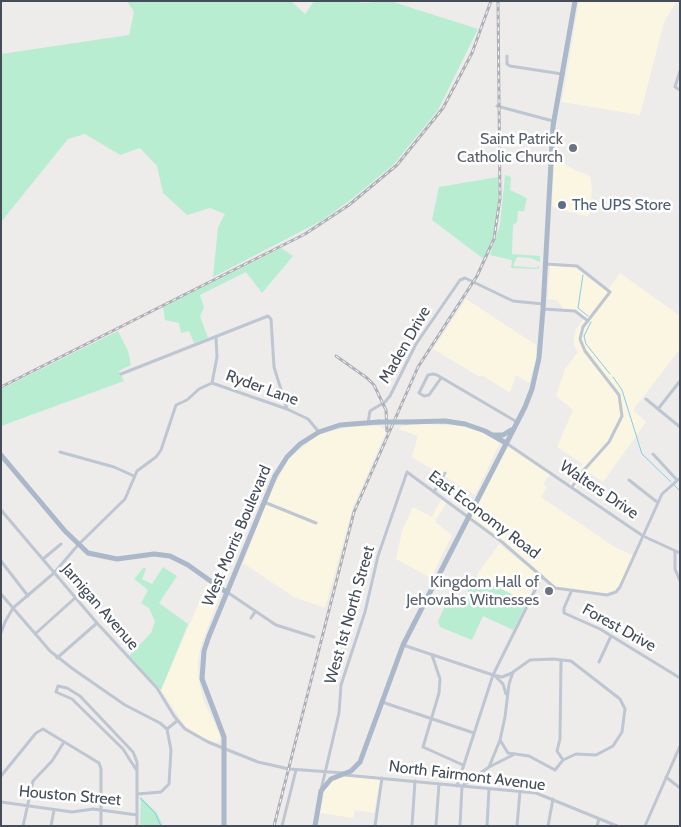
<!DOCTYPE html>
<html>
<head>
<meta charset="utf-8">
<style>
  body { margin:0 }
  #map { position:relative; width:681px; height:827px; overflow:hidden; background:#eeebeb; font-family:Cabin,sans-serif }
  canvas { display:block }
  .frame { position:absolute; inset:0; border:2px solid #444d58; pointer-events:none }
</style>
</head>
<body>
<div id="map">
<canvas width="681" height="827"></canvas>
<div class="frame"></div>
</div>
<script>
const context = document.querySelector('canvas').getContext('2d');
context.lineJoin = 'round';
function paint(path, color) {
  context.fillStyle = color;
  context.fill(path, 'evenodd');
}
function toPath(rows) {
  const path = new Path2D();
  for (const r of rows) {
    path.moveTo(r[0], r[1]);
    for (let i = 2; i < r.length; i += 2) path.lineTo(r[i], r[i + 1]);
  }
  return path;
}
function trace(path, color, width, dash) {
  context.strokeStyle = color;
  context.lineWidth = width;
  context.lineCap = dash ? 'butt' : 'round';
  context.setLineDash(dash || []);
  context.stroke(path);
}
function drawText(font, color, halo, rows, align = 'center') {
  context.font = font + ' Cabin,sans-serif';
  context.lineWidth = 5;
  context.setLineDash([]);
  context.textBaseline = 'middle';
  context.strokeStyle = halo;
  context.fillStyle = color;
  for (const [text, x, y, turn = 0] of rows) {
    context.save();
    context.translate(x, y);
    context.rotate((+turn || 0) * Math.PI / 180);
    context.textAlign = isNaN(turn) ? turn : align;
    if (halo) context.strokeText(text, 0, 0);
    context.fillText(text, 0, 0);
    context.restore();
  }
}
paint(toPath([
  [579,1,677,1,664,22,640,115,562,102],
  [554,161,563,163,575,170,590,176,592,190,589,216,580,215,574,211,571,213,552,206],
  [550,266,575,267,607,291,620,273,680,316,680,349,633,410,646,422,603,482,587,471,575,489,569,484,583,464,557,447,573,410,556,396,565,369,578,352,574,345,574,337,576,329,584,318,578,313,564,310,557,300,548,299],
  [466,299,536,345,536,359,529,383,516,375,510,393,482,375,480,377,433,349],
  [424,424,462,426,481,432,500,443,475,495,412,457,418,436,399,429,401,426],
  [352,426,380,426,386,432,353,507,325,608,294,597,243,563,272,489,290,457,318,435],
  [506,443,551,473,543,484,547,487,541,497,616,548,635,556,624,580,612,595,555,588,468,517],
  [441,500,446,503,435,522,452,535,431,578,396,559,402,531,413,507,432,517],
  [499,544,538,575,527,602,476,576],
  [208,582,219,590,220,595,201,645,198,661,198,677,204,702,219,732,220,740,218,743,204,738,185,726,161,690],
  [342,776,380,779,374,813,355,810,353,818,320,813,325,789,330,782]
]), '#fbf6e2');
paint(toPath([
  [127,1,291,1,305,14,314,1,358,1,361,3,390,1,478,29,438,110,394,164,349,201,321,221,213,277,218,227,225,214,210,208,187,215,163,193,157,166,140,148,120,155,85,134,68,139,1,222,1,54,129,35,134,12],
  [505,175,511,177,510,190,527,198,524,211,518,211,517,222,513,225,512,254,540,256,540,262,531,258,517,257,513,266,538,268,537,266,539,266,539,269,511,268,512,260,490,255,500,225],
  [498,177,499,214,494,239,485,260,432,220,439,187],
  [281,248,293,256,262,293,246,272,200,295,204,308,200,316,208,338,194,343,189,331,181,333,179,323,165,320,163,307],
  [118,331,128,351,131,365,119,371,124,381,1,426,1,389],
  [144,567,146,569,142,579,152,584,163,567,177,576,159,603,188,624,161,690,129,656,151,633,155,621,149,608,141,603,148,590,134,579],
  [476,576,527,602,513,630,483,616,472,640,440,627,438,621,446,604,450,600,464,604,470,596,466,587,473,583],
  [141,797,157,813,163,826,140,826]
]), '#b8edd1');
trace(toPath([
  [583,275,578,308,588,316],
  [591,322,584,336,586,344,610,374],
  [613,377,622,390,642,454,671,482],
  [674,485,680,491],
  [140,798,155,813,161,826]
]), '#85cce9', 1);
trace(toPath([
  [507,56,507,64,510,66,562,74],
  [680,71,675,87,680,90],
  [497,106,553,121],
  [546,264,577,266,610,292,583,327,580,339,585,351,619,395,622,416,609,442,583,471,572,487],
  [543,309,575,311,588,321],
  [121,374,268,316,271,319,274,367,287,409],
  [441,378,429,395,424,396,419,393,428,375,433,374,437,375,517,422],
  [212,383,287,409,308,419,319,432],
  [212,383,217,357,216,337],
  [646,399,658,409,680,381],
  [658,409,680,427],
  [368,423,370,411,385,402,390,396,416,344,460,280,465,278,513,301,543,304],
  [506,443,643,536,680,553],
  [60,452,114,467,134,476],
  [653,454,677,480],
  [629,480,657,502],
  [434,492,445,473],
  [264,502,316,523],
  [1,510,97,623,157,688,174,716,185,729,208,742,258,762,289,769,344,773],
  [675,552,675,569,680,581],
  [43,559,61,544],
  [1,561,28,596],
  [227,592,276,625,314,637],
  [571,592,564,608,564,613,600,629,680,678],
  [1,594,50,651,73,669,125,705,160,723,167,729,177,721],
  [251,618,255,612],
  [1,633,5,622,13,608,54,573,78,545,125,499,137,471,156,457,161,450,176,405,187,400,199,389,212,383],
  [35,634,75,598],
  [403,645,493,675,502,677,512,673],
  [432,655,440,679,439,693,423,747,463,765],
  [57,658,97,623],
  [561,660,560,739,557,751,563,760],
  [599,662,611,636],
  [496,677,503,684,506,694],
  [382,702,474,733],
  [489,767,513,755],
  [137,771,123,749,72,699,56,692,58,686,67,688,80,696,133,752,137,762,137,826],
  [345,775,536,793,617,826],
  [1,776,36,733,43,729,99,763,101,769,101,826],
  [666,777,680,788],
  [457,786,493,675,542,576],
  [462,786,489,767,500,740,505,717,509,684,513,672,530,660,553,659,571,661,620,699,625,709,622,732,613,746,596,755,576,754,563,760,555,770,529,756,508,753,500,740],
  [321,790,339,713,341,685,365,612,378,556,407,472,502,542,555,588,607,595,616,592,620,587,662,494,680,478],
  [137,794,161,792,169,784,171,750,167,729],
  [1,802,72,812,93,809,137,815],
  [23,826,33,781,52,761,64,742],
  [51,826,54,810],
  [282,826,296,770],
  [375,826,382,778],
  [412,826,415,781],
  [436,826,439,784],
  [460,826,462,786],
  [487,826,489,789],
  [517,826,520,791],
  [548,826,553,799],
  [597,826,599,819],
  [645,826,680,746]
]), '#bec6d1', 3);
trace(toPath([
  [406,422,445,421,465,424,485,431,506,443],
  [494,435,503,435,511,430],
  [1,455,65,531,88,553,117,559,154,554,170,556,188,565,226,592],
  [224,826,224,737,202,679,204,651,209,636,275,476,287,457,300,444,319,432,340,425,379,422],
  [315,826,321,791,331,779,351,771,360,762,403,645,525,407,532,389,539,358,543,309,553,126,575,1]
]), '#aab8ca', 5);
const rail = toPath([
  [336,356,367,378,374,385,386,410,387,431],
  [1,387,305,234,349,205,397,165,443,108,472,53,491,1],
  [274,826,354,512,418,367,477,276,494,239,500,198,498,1]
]);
trace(rail, '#adb0b6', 3);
trace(rail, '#fff', 1, [4]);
trace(toPath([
  [379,422,406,422]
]), '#aab8ca', 5);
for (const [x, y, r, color] of [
  [573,148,5,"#6b7280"],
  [562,205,5,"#5c6f8a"],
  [549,591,5,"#6b7280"]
]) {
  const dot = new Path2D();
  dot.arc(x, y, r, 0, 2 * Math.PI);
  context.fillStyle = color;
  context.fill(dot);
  trace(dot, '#fff', 2);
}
drawText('16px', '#5b616d', '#fff', [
  ["Saint Patrick",563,139],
  ["Catholic Church",563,157],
  ["Kingdom Hall of",539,582],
  ["Jehovahs Witnesses",539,600]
], 'right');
drawText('16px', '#4e5e75', '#fff', [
  ["The UPS Store",572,205]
], 'left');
drawText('16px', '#444d58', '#fff', [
  ["Maden Drive",405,345,-60],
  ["Ryder Lane",262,388,20],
  ["Walters Drive",599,490,34],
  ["East Economy Road",484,515,37],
  ["West Morris Boulevard",237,536,-67],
  ["Jarnigan Avenue",100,607,49],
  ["West 1st North Street",350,615,-74],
  ["Forest Drive",619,628,29],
  ["North Fairmont Avenue",467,776,7],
  ["Houston Street",70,796,5]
]);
</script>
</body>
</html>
